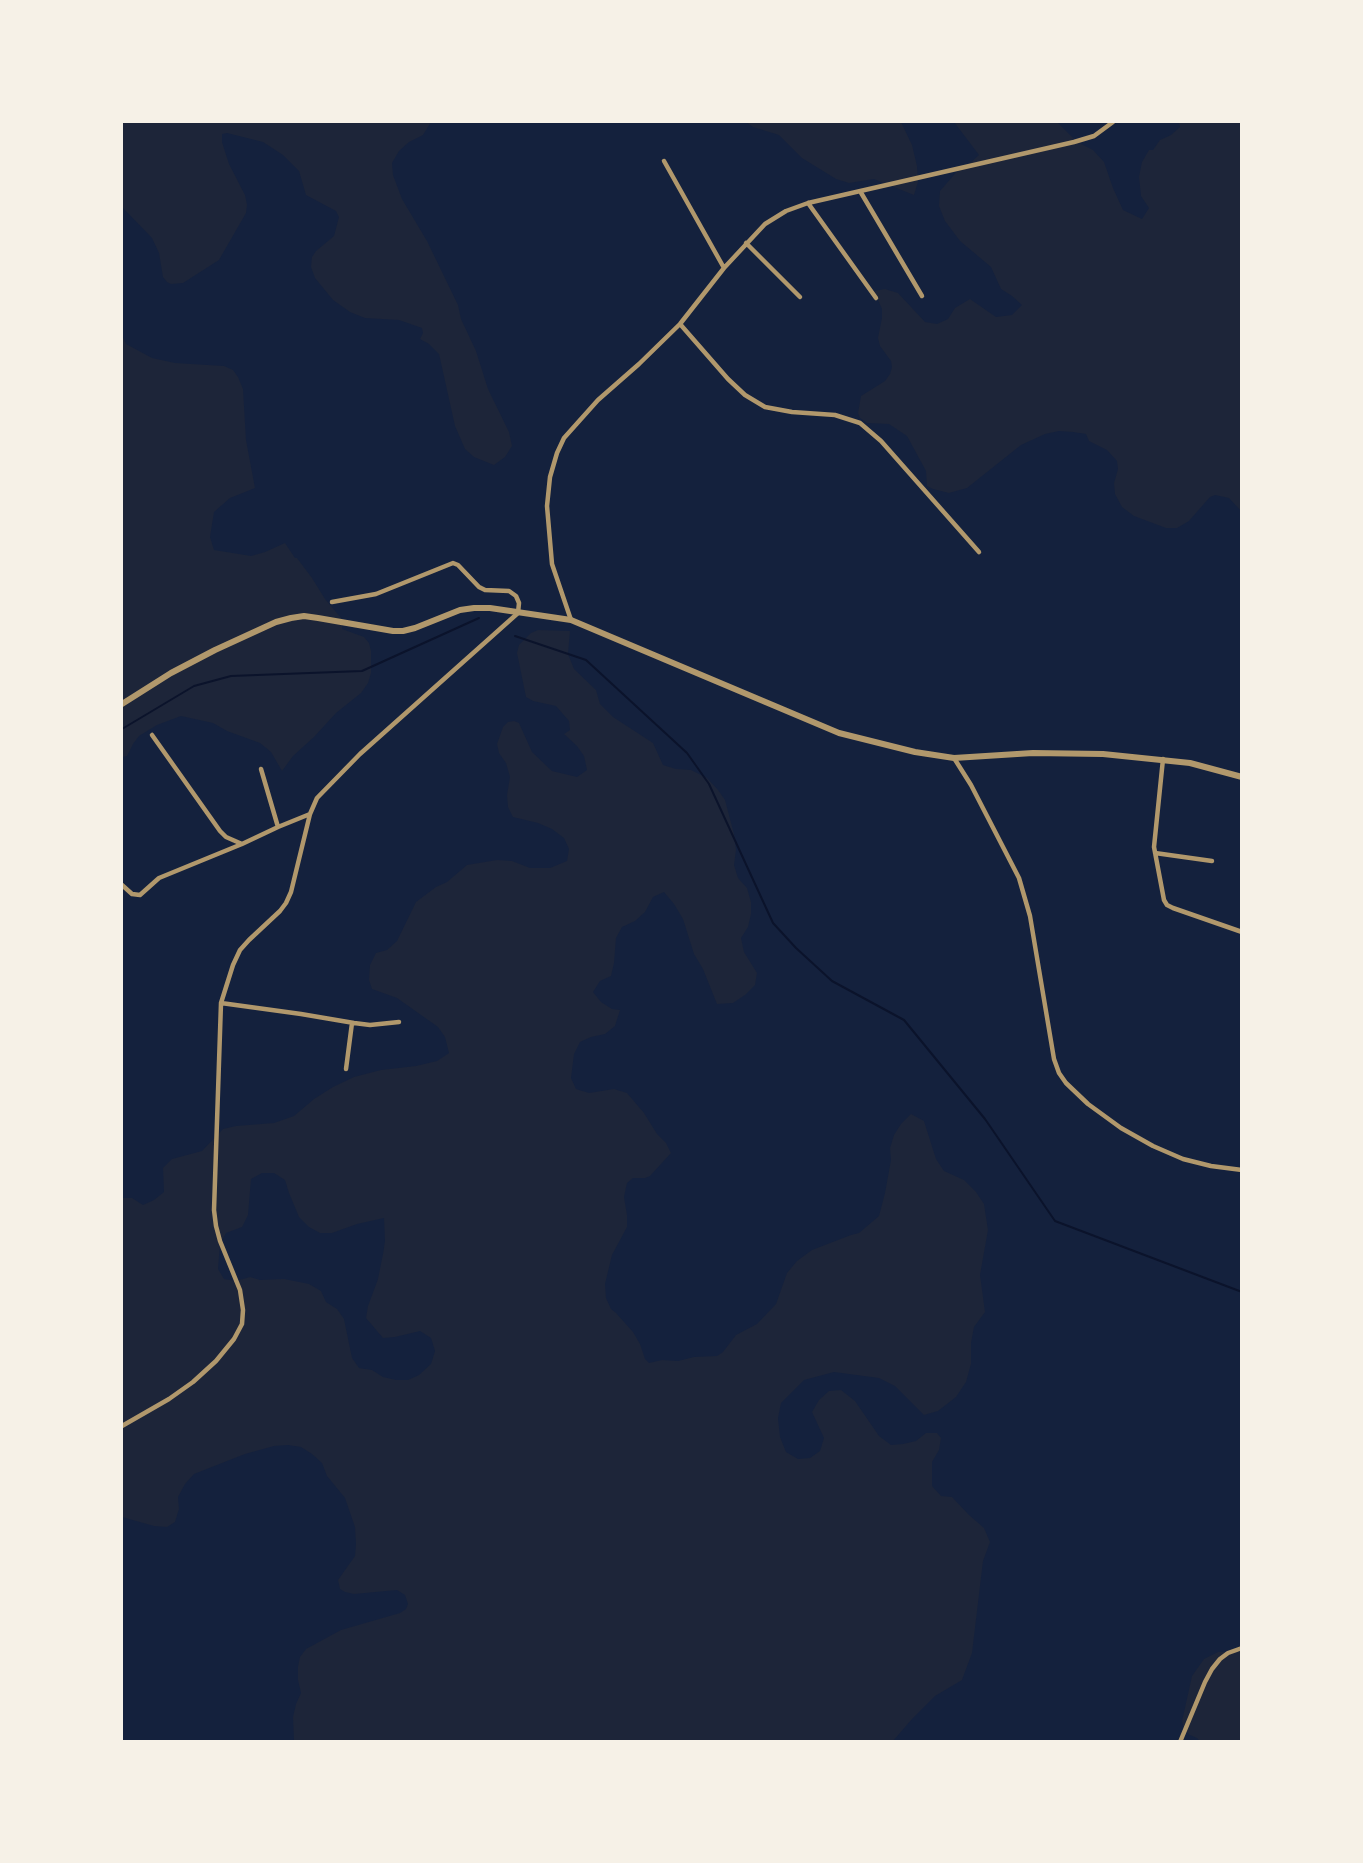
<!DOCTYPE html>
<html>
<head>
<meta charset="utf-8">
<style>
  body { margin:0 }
  #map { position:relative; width:1363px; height:1863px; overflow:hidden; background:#14213d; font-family:"Crimson Pro",serif }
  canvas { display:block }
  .frame { position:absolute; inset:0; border:123px solid #f6f1e7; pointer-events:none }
</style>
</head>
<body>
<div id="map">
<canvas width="1363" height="1863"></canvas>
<div class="frame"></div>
</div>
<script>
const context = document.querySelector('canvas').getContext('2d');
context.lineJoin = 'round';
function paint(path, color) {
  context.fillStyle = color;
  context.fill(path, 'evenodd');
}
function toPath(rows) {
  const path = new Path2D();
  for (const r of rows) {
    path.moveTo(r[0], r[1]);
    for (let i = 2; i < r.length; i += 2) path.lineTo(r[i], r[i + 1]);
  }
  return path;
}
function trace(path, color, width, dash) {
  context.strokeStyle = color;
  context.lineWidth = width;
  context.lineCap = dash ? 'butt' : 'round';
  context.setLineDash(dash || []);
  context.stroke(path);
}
paint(toPath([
  [122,122,431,122,423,135,409,142,399,151,392,163,393,175,402,199,427,241,458,305,461,319,476,351,488,389,509,432,512,446,505,457,494,465,474,457,465,449,455,426,439,354,429,344,420,339,423,333,422,328,399,320,365,318,350,312,333,300,315,278,311,267,312,257,316,251,334,236,339,217,336,211,306,195,299,171,283,155,263,142,227,133,222,134,222,142,229,164,245,195,247,205,246,213,219,260,183,283,171,284,167,282,163,277,159,253,152,238,122,207],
  [746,122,901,122,912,145,917,166,918,182,914,195,874,179,849,183,836,179,802,158,779,135,753,127],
  [954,122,1057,122,1077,142,1093,150,1104,162,1113,188,1123,210,1142,219,1149,208,1141,196,1139,177,1142,162,1149,150,1153,150,1160,140,1171,135,1180,127,1179,122,1241,122,1241,511,1229,498,1215,495,1210,497,1189,521,1177,528,1166,528,1134,516,1122,507,1115,494,1114,483,1118,469,1117,461,1107,450,1089,441,1086,434,1073,432,1059,431,1045,434,1021,445,967,488,949,493,933,489,927,486,926,471,907,436,889,424,867,423,860,418,858,413,861,396,885,381,890,374,892,367,891,361,880,346,878,338,882,318,882,309,874,291,885,289,898,293,925,322,937,324,948,319,955,308,970,299,996,317,1012,315,1022,305,1012,296,1001,289,991,267,960,241,945,221,939,206,940,191,959,169,969,164,979,155],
  [122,335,126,344,152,358,175,363,224,366,233,370,238,377,243,389,246,440,255,488,230,498,214,512,210,537,214,550,251,556,265,552,285,543,295,558,297,558,312,578,325,599,342,619,342,629,364,637,369,643,371,651,371,673,368,683,361,693,336,713,314,737,293,756,282,771,271,752,260,743,227,731,213,723,181,716,157,725,139,736,133,744,127,756,122,757],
  [538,630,570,631,568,654,574,669,596,690,600,704,613,717,653,743,663,765,676,769,691,770,707,778,718,790,725,800,734,834,736,850,734,865,738,878,747,888,751,902,751,914,748,927,741,938,744,952,757,973,755,985,745,995,733,1003,717,1004,703,969,694,954,683,919,674,904,664,892,653,897,645,912,635,921,622,927,616,938,614,963,611,976,600,981,593,992,601,1002,612,1009,620,1010,615,1026,605,1034,591,1037,580,1042,574,1054,571,1078,576,1089,589,1093,614,1089,627,1093,644,1113,657,1134,666,1143,671,1153,650,1176,645,1178,633,1178,627,1183,624,1197,627,1215,627,1227,612,1255,605,1284,606,1298,611,1309,616,1313,633,1332,640,1344,645,1359,649,1363,662,1360,678,1361,694,1357,717,1356,723,1352,736,1335,757,1324,776,1304,787,1273,797,1261,812,1250,851,1235,859,1233,879,1216,885,1193,891,1160,890,1148,894,1135,901,1124,911,1114,924,1121,936,1159,944,1171,964,1180,976,1192,984,1204,988,1230,980,1275,985,1312,974,1327,971,1343,971,1364,966,1382,956,1397,938,1411,924,1415,895,1386,879,1378,834,1372,804,1380,781,1403,778,1418,780,1437,786,1452,798,1459,810,1458,820,1451,824,1438,812,1412,819,1400,829,1391,841,1390,855,1401,879,1436,891,1445,903,1444,916,1441,926,1433,937,1433,941,1438,939,1450,932,1462,932,1486,941,1496,952,1497,969,1515,984,1528,990,1542,983,1561,972,1653,962,1680,935,1696,912,1719,893,1741,294,1741,293,1717,296,1704,301,1693,298,1680,298,1667,300,1657,306,1649,341,1630,400,1613,406,1609,408,1604,405,1595,397,1590,354,1594,345,1592,340,1589,338,1580,355,1556,356,1544,355,1527,345,1498,327,1476,322,1463,312,1454,301,1447,288,1445,274,1446,245,1454,194,1474,185,1484,178,1497,179,1509,175,1522,167,1527,154,1526,122,1517,122,1198,132,1198,143,1205,154,1200,164,1192,163,1168,172,1159,202,1151,223,1129,236,1126,274,1123,294,1116,314,1099,333,1087,354,1077,381,1070,416,1066,437,1061,449,1053,445,1037,438,1027,397,998,372,989,369,980,370,965,376,953,387,950,397,941,416,902,436,887,447,882,467,865,497,860,512,861,530,868,550,868,567,861,569,849,564,838,552,829,538,823,513,817,508,807,507,795,510,777,506,763,499,753,497,744,503,727,508,722,514,721,519,723,532,752,552,771,577,777,587,770,584,756,577,746,564,734,570,730,569,721,556,706,533,701,526,697,517,653,519,645,531,633],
  [262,1173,274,1173,285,1180,289,1193,299,1217,309,1227,320,1233,332,1233,357,1224,384,1218,385,1241,383,1254,378,1279,368,1306,366,1318,383,1338,395,1337,420,1331,431,1338,435,1351,431,1364,419,1375,408,1380,396,1380,383,1377,372,1370,359,1368,352,1358,344,1319,337,1309,326,1302,321,1291,309,1284,284,1279,260,1280,250,1277,236,1281,224,1279,218,1269,220,1244,226,1233,242,1227,248,1215,251,1179],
  [1241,1651,1241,1741,1200,1741,1197,1738,1190,1735,1184,1729,1182,1721,1192,1676,1204,1659,1218,1652,1239,1652]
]), '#1d2539');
trace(toPath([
  [515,636,586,660,687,753,709,784,773,923,796,948,832,981,904,1020,985,1119,1055,1221,1242,1292],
  [122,729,194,686,231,676,362,671,479,618]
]), '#0b132b', 2);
trace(toPath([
  [664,161,724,268],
  [860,191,922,296],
  [808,203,876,298],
  [746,243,800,297],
  [680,324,728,379,745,395,765,407,792,412,835,415,860,423,881,441,979,552],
  [571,620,552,564,547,506,550,477,557,453,564,438,598,400,639,364,680,324,724,268,765,224,786,211,808,203,1074,142,1094,136,1113,122],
  [152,735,220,831,226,837,242,844,278,827,310,814],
  [954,758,971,785,1019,878,1030,916,1054,1059,1059,1073,1066,1083,1088,1104,1121,1128,1153,1146,1183,1159,1211,1166,1242,1170],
  [1163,759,1154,847,1164,900,1167,905,1173,908,1242,932],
  [261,769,278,827],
  [1155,853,1212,861],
  [122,885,132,894,140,895,159,878,242,844],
  [221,1003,301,1014,354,1023,370,1025,399,1022],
  [346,1069,352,1023],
  [122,1426,169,1399,193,1382,216,1361,234,1339,242,1324,243,1310,240,1290,220,1241,216,1226,214,1210,221,1003,233,965,240,950,249,940,280,911,286,903,291,892,310,814,317,798,360,754,518,613,519,603,516,596,509,591,485,590,479,587,458,565,453,563,376,594,332,602],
  [1180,1742,1205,1682,1212,1669,1220,1659,1228,1653,1242,1648]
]), '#b1986c', 4.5);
trace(toPath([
  [122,704,171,673,215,650,276,622,291,618,304,616,318,618,393,631,403,631,415,628,460,610,474,608,490,608,571,620,839,733,915,752,954,758,1033,753,1103,754,1190,763,1242,777]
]), '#b1986c', 6);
</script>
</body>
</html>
